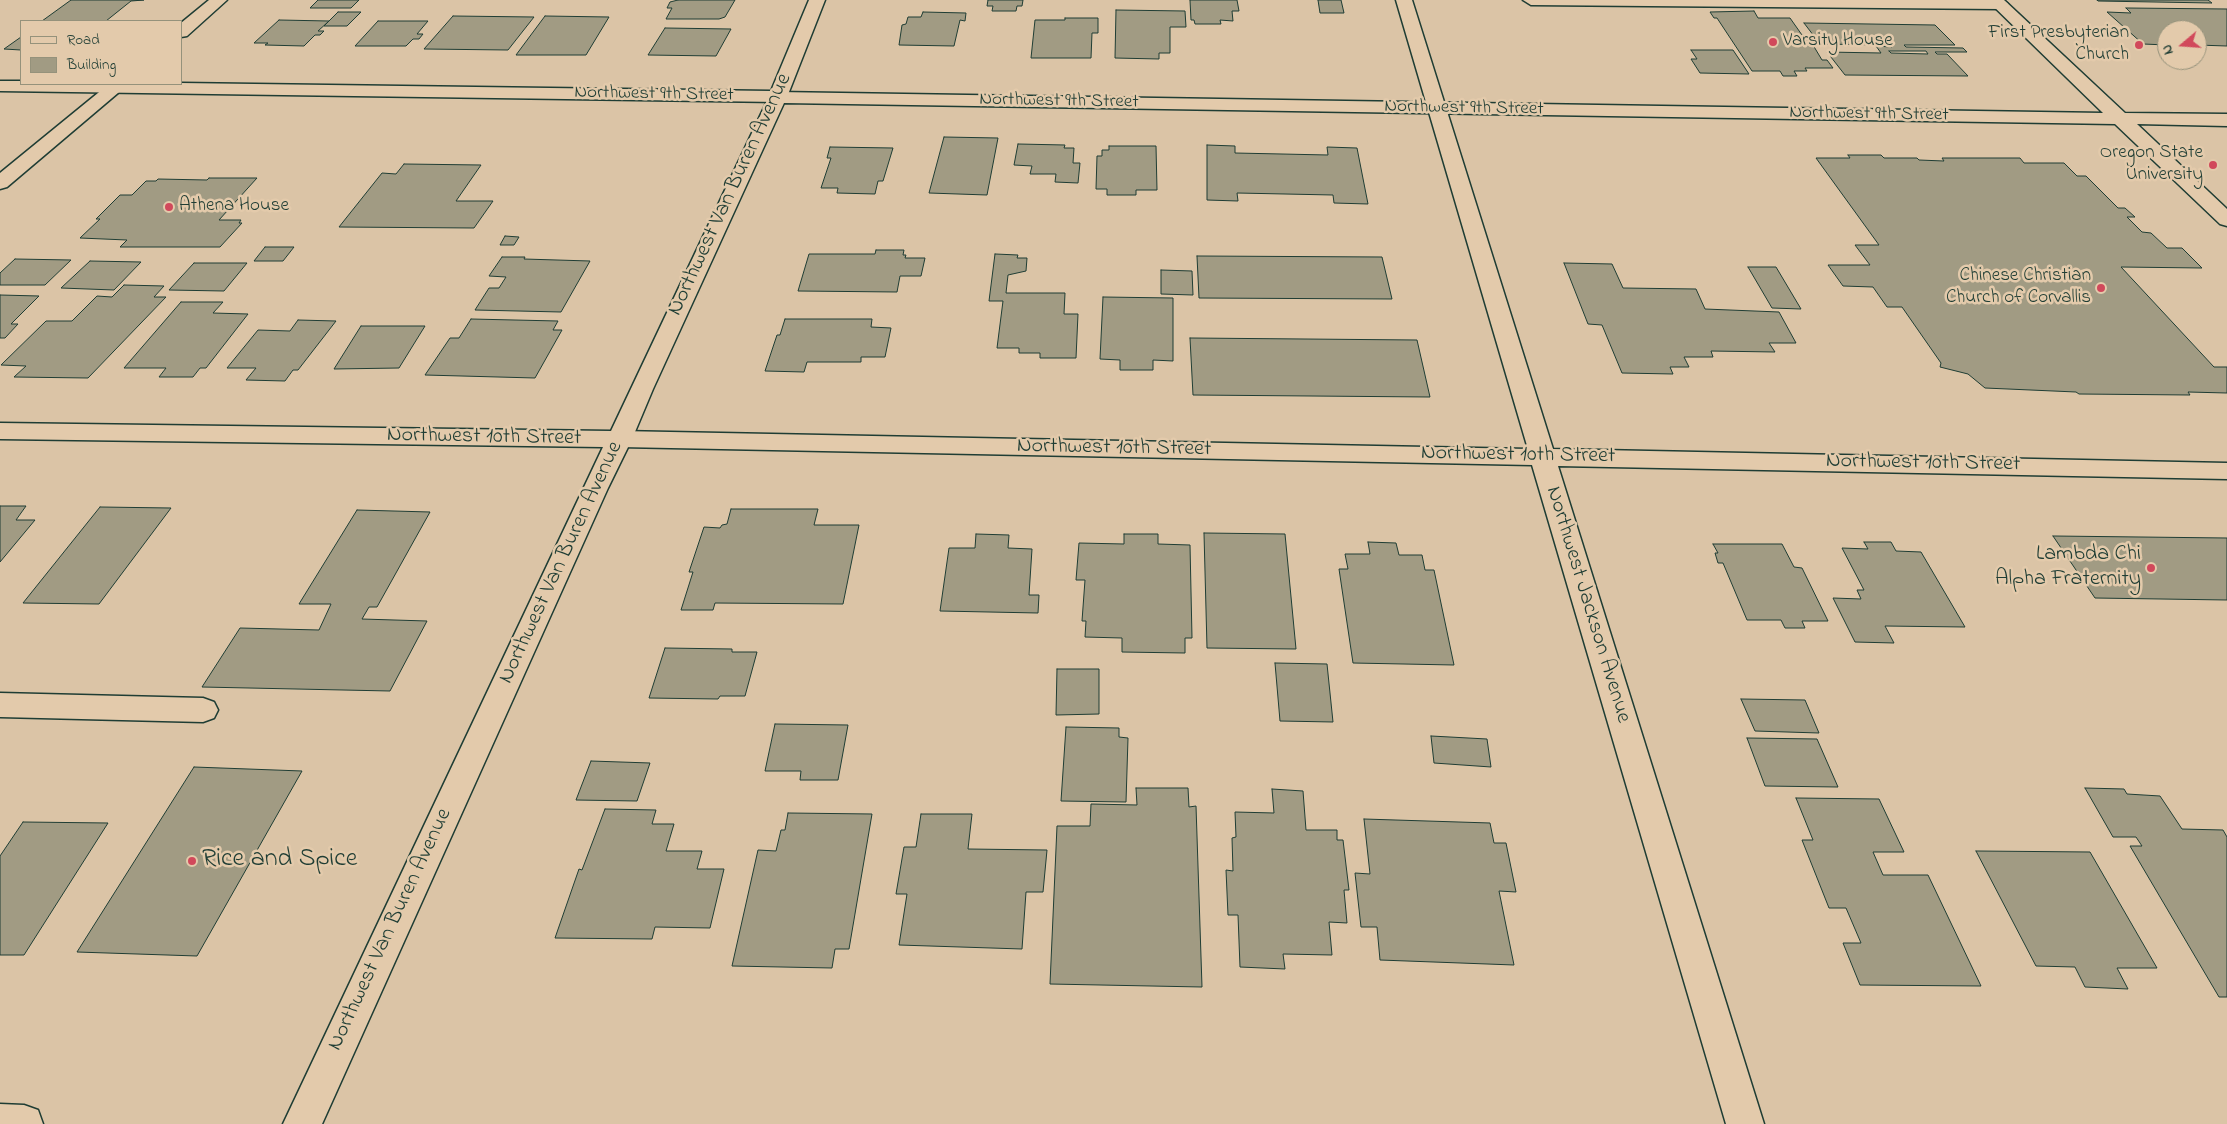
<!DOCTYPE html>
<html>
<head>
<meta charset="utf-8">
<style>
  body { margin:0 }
  #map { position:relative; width:2227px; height:1124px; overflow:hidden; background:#dbc4a6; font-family:"Indie Flower",sans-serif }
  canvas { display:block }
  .legend { position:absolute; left:20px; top:20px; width:162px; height:65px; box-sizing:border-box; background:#e3caab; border:1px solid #95927b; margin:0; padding:6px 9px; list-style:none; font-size:15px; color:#1f3d34 }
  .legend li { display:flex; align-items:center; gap:10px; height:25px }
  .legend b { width:25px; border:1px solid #95927b }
  .north { position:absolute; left:2157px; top:20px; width:50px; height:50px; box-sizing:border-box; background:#e3caab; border:1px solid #95927b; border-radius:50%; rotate:252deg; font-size:14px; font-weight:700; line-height:20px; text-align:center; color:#1f3d34 }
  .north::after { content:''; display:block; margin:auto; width:18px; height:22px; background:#d1495b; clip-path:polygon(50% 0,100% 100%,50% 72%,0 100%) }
</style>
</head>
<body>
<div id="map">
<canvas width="2227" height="1124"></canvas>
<ul class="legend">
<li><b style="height:6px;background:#e3caab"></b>Road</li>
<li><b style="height:14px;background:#a19b83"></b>Building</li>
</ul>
<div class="north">N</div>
</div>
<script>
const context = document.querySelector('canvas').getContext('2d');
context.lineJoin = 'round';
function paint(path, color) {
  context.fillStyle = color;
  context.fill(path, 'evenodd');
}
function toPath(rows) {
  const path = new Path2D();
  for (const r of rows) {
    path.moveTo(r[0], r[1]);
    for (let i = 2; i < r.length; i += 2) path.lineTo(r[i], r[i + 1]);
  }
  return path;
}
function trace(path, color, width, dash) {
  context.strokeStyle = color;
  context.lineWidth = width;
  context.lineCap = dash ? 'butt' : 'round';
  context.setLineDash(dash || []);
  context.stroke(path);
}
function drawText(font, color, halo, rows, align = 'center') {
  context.font = font + ' "Indie Flower",sans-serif';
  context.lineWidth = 5;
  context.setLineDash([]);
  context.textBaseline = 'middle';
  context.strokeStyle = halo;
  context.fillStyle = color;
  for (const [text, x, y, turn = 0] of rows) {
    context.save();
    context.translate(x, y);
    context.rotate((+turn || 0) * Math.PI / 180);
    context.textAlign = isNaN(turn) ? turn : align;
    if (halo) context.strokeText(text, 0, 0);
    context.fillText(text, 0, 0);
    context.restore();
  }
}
const building = toPath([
  [71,0,144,0,131,1,106,21,42,21,71,0],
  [318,0,359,0,351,8,310,8,318,0],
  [678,0,735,0,725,17,719,19,666,19,672,8,667,8,670,2,678,0],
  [988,0,1023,0,1022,6,1017,6,1016,11,992,11,993,6,987,6,988,0],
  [1190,0,1237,0,1239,11,1232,11,1233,21,1220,20,1221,24,1195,24,1194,20,1191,20,1190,0],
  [1318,0,1341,0,1344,13,1320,13,1318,0],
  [2097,0,2208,0,2212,3,2098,1,2097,0],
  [2126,8,2227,9,2227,46,2197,45,2197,30,2167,30,2167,45,2143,44,2107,12,2131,13,2126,8],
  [1116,10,1185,11,1186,27,1170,27,1170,53,1159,53,1159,59,1115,58,1116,10],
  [1754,11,1758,18,1790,18,1802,35,1807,35,1822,60,1827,60,1833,68,1805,68,1807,71,1794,71,1797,76,1783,76,1780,71,1752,71,1717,18,1714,18,1710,12,1754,11],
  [338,12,361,12,347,26,324,26,338,12],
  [923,12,966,13,965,21,960,20,954,46,899,45,902,25,906,24,908,17,921,17,923,12],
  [453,16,534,17,508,50,424,49,453,16],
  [545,16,609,17,586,55,516,55,545,16],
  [1065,18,1098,18,1098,33,1092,33,1091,58,1031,58,1035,20,1065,20,1065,18],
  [279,20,329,21,318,31,324,31,320,35,315,35,304,46,265,45,268,43,254,43,279,20],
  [378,21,428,21,417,34,423,34,419,39,413,39,406,46,355,46,378,21],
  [1804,23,1935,25,1955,45,1904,45,1906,47,1963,48,1967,52,1935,52,1937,54,1947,54,1968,76,1845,75,1827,52,1881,53,1876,46,1892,47,1889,45,1820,44,1804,23],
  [1889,51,1926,51,1928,54,1891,53,1889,51],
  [665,28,731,29,716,56,648,55,665,28],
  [21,37,21,50,4,49,21,37],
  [1691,50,1733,50,1749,74,1700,73,1691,59,1697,59,1691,50],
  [944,137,998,138,987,195,929,193,944,137],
  [1018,144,1065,145,1064,148,1074,148,1073,163,1080,163,1078,183,1055,182,1056,174,1030,174,1032,166,1014,165,1018,144],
  [1207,145,1235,146,1235,153,1328,155,1327,147,1357,148,1368,204,1334,203,1333,195,1237,193,1238,201,1207,200,1207,145],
  [1109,146,1156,146,1157,190,1136,190,1136,195,1107,195,1107,189,1096,189,1097,156,1102,156,1102,150,1109,150,1109,146],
  [830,147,893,148,883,181,878,181,875,194,837,193,838,188,821,188,831,158,827,158,830,147],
  [1848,155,1881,155,1884,158,1917,158,1919,160,1944,161,1942,158,2020,158,2024,163,2064,163,2077,176,2086,176,2118,208,2125,208,2135,217,2127,217,2142,232,2151,233,2167,248,2182,248,2202,268,2121,267,2214,367,2227,367,2227,393,2188,392,2190,395,2079,394,2076,392,1985,388,1968,374,1940,367,1941,363,1902,307,1887,307,1873,287,1843,286,1828,265,1870,265,1855,245,1879,245,1816,158,1850,158,1848,155],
  [404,164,481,165,456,201,493,201,474,228,339,227,382,173,396,174,404,164],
  [209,178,257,178,219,220,241,220,239,223,242,223,220,247,120,247,127,240,80,238,100,219,96,219,120,195,132,195,146,181,156,181,158,179,207,180,209,178],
  [505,236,519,237,514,245,500,245,505,236],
  [265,247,294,247,283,261,254,261,265,247],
  [876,250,904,250,903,255,906,255,905,258,925,258,921,276,900,276,897,292,798,291,809,254,875,254,876,250],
  [995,254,1018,255,1017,258,1027,258,1026,271,1008,275,1006,293,1065,293,1064,314,1078,314,1076,358,1040,358,1040,353,1019,353,1019,348,997,348,1003,301,989,301,995,254],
  [1197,256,1382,257,1392,299,1199,298,1197,256],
  [502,257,525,257,524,259,590,261,561,312,475,310,489,288,499,288,506,277,489,276,502,257],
  [15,259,71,260,45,285,0,285,0,273,15,259],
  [90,261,141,262,114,290,61,288,90,261],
  [194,263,247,263,224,291,169,290,194,263],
  [1564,263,1612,264,1623,288,1696,289,1705,309,1779,312,1796,343,1769,343,1775,352,1711,351,1713,357,1684,357,1689,367,1670,367,1673,374,1622,373,1602,325,1588,324,1564,263],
  [1748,267,1776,267,1801,309,1772,308,1748,267],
  [1161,270,1192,271,1193,295,1161,294,1161,270],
  [124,285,164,286,154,297,166,297,88,378,14,377,26,366,1,365,46,321,72,321,97,296,112,297,124,285],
  [0,295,39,296,11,324,18,324,5,338,0,338,0,295],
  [1103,297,1173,298,1173,361,1153,360,1153,370,1120,370,1120,360,1100,359,1103,297],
  [181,302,223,302,213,313,248,314,206,368,200,368,193,377,159,377,166,368,124,368,181,302],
  [471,319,558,321,553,330,562,330,535,378,425,375,450,338,459,338,471,319],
  [785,319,872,319,871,327,891,328,885,357,861,357,861,362,807,362,804,372,765,371,777,335,780,335,785,319],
  [298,320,336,321,298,370,293,370,285,381,246,380,256,368,227,368,258,330,290,331,298,320],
  [361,326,425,326,399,368,334,369,361,326],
  [1190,338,1417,340,1430,397,1193,395,1190,338],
  [0,506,26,506,16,520,35,520,0,562,0,506],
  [100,507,171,508,99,604,23,603,100,507],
  [731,509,818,509,814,525,859,525,843,604,715,603,713,610,681,610,693,572,689,572,704,527,720,528,722,525,727,524,731,509],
  [357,510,430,512,377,607,369,607,362,619,427,621,390,691,202,687,240,628,319,630,331,604,299,604,357,510],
  [1204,533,1285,534,1296,649,1207,648,1204,533],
  [976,534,1009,535,1008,548,1032,549,1029,595,1039,595,1038,613,940,611,949,548,975,548,976,534],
  [1124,534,1158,534,1158,544,1190,545,1192,638,1185,638,1185,653,1122,652,1122,638,1085,637,1086,621,1082,621,1085,580,1076,580,1079,543,1124,544,1124,534],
  [2053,536,2227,538,2227,600,2095,598,2053,536],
  [1368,542,1396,543,1399,555,1422,555,1425,570,1434,570,1454,665,1353,663,1339,569,1348,569,1345,554,1370,554,1368,542],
  [1864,542,1891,542,1896,551,1921,552,1965,627,1885,626,1894,643,1855,642,1833,598,1861,599,1857,590,1864,590,1842,548,1868,549,1864,542],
  [1713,544,1782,544,1794,567,1802,568,1828,621,1802,621,1805,628,1785,628,1781,620,1747,620,1723,563,1718,563,1715,553,1718,553,1713,544],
  [665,648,732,649,732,652,757,652,745,696,720,696,718,699,649,698,665,648],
  [1275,663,1327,664,1333,722,1280,721,1275,663],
  [1057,669,1099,669,1099,714,1056,715,1057,669],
  [1741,699,1805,700,1819,733,1755,731,1741,699],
  [775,724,848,725,838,780,800,780,801,771,765,771,775,724],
  [1066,727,1119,728,1119,737,1128,738,1126,802,1061,801,1066,727],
  [1431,736,1487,739,1491,767,1434,763,1431,736],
  [1747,738,1817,739,1838,787,1765,786,1747,738],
  [591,761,650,763,637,801,576,800,591,761],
  [194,767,302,771,197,956,77,952,194,767],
  [1136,788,1188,788,1189,807,1196,806,1202,987,1050,984,1057,826,1090,826,1091,804,1137,805,1136,788],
  [2085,788,2124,789,2127,794,2160,796,2182,829,2223,830,2227,837,2227,997,2219,997,2130,846,2142,846,2136,837,2113,837,2085,788],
  [1272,789,1303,791,1306,830,1337,830,1337,840,1343,840,1349,890,1344,890,1347,923,1329,922,1332,955,1283,954,1285,969,1240,967,1238,915,1228,915,1226,870,1233,871,1232,838,1236,837,1235,812,1274,813,1272,789],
  [1796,798,1879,799,1904,852,1873,852,1883,875,1928,875,1981,986,1860,985,1843,943,1861,943,1846,908,1829,908,1802,840,1813,840,1796,798],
  [605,809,656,810,652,824,674,824,666,851,702,851,697,869,724,869,710,928,655,927,652,939,555,938,579,869,582,870,605,809],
  [788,813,872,814,849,949,835,949,832,968,732,966,758,850,776,851,781,830,785,830,788,813],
  [921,814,972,814,968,849,1047,850,1043,892,1026,892,1022,949,899,945,907,894,896,894,904,847,916,847,921,814],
  [1364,819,1490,823,1494,843,1506,843,1516,892,1499,891,1514,965,1380,960,1377,927,1361,927,1355,873,1370,874,1364,819],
  [23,822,108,823,24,955,0,955,0,856,23,822],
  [1976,851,2090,852,2157,968,2117,968,2128,989,2085,987,2075,967,2036,966,1976,851]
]);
paint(building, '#a19b83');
trace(building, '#1f3d34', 1);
const lane = toPath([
  [1523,0,2003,0,2008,4,2000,9,1531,5,1523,0],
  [0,693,203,698,214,702,218,710,214,718,203,722,0,717,0,693]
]);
const street = toPath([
  [1396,0,1412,0,1553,449,2227,463,2227,479,1558,466,1764,1124,1726,1124,1532,465,620,447,611,445,608,439,611,433,620,431,1528,449,1396,0],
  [0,1104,24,1105,38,1110,43,1124,0,1124,0,1104]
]);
const secondary = toPath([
  [1987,0,2004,0,2125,113,2227,114,2227,126,2137,124,2227,209,2227,226,2220,224,2115,124,784,103,653,389,632,439,608,488,322,1124,283,1124,603,447,0,439,0,423,611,431,769,97,772,93,778,92,2103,113,1987,0],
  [109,84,123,84,125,87,7,187,0,189,0,173,109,84]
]);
const primary = toPath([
  [209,0,227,0,187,36,181,37,181,23,209,0],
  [809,0,825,0,787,97,784,101,778,102,0,91,0,81,21,81,21,84,181,83,771,91,809,0]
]);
trace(lane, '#1f3d34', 3);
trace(street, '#1f3d34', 3);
trace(secondary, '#1f3d34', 3);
trace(primary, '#1f3d34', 3);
paint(lane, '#e3caab');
paint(street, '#e3caab');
paint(secondary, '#e3caab');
paint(primary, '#e3caab');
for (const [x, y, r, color] of [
  [1773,42,5,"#d1495b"],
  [2139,45,5,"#d1495b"],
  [2213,165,5,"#d1495b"],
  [169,207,5,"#d1495b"],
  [2101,288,5,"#d1495b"],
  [2151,568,5,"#d1495b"],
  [192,861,5,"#d1495b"]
]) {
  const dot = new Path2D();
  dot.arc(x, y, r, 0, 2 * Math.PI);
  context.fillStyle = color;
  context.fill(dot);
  trace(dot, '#e3caab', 2);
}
drawText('19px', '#1f3d34', '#e3caab', [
  ["First Presbyterian",2129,34],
  ["Church",2129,56],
  ["Varsity House",1783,42,"left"],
  ["Oregon State",2203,154],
  ["University",2203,176],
  ["Athena House",179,207,"left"],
  ["Chinese Christian",2091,277],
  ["Church of Corvallis",2091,299]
], 'right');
drawText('19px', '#1f3d34', '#e3caab', [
  ["Northwest 9th Street",654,95,1],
  ["Northwest 9th Street",1059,102,1],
  ["Northwest 9th Street",1464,109,1],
  ["Northwest 9th Street",1869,115,1]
]);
drawText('22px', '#1f3d34', '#e3caab', [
  ["Northwest Van Buren Avenue",731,195,-65],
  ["Northwest 10th Street",484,438,1],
  ["Northwest 10th Street",1114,449,1],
  ["Northwest 10th Street",1518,456,1],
  ["Northwest 10th Street",1923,464,1],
  ["Northwest Van Buren Avenue",562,563,-65],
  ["Northwest Jackson Avenue",1587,605,73],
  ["Northwest Van Buren Avenue",391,930,-65]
]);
drawText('22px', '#1f3d34', '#e3caab', [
  ["Lambda Chi",2141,555],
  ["Alpha Fraternity",2141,580]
], 'right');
drawText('26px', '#1f3d34', '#e3caab', [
  ["Rice and Spice",202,861]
], 'left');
</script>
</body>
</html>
